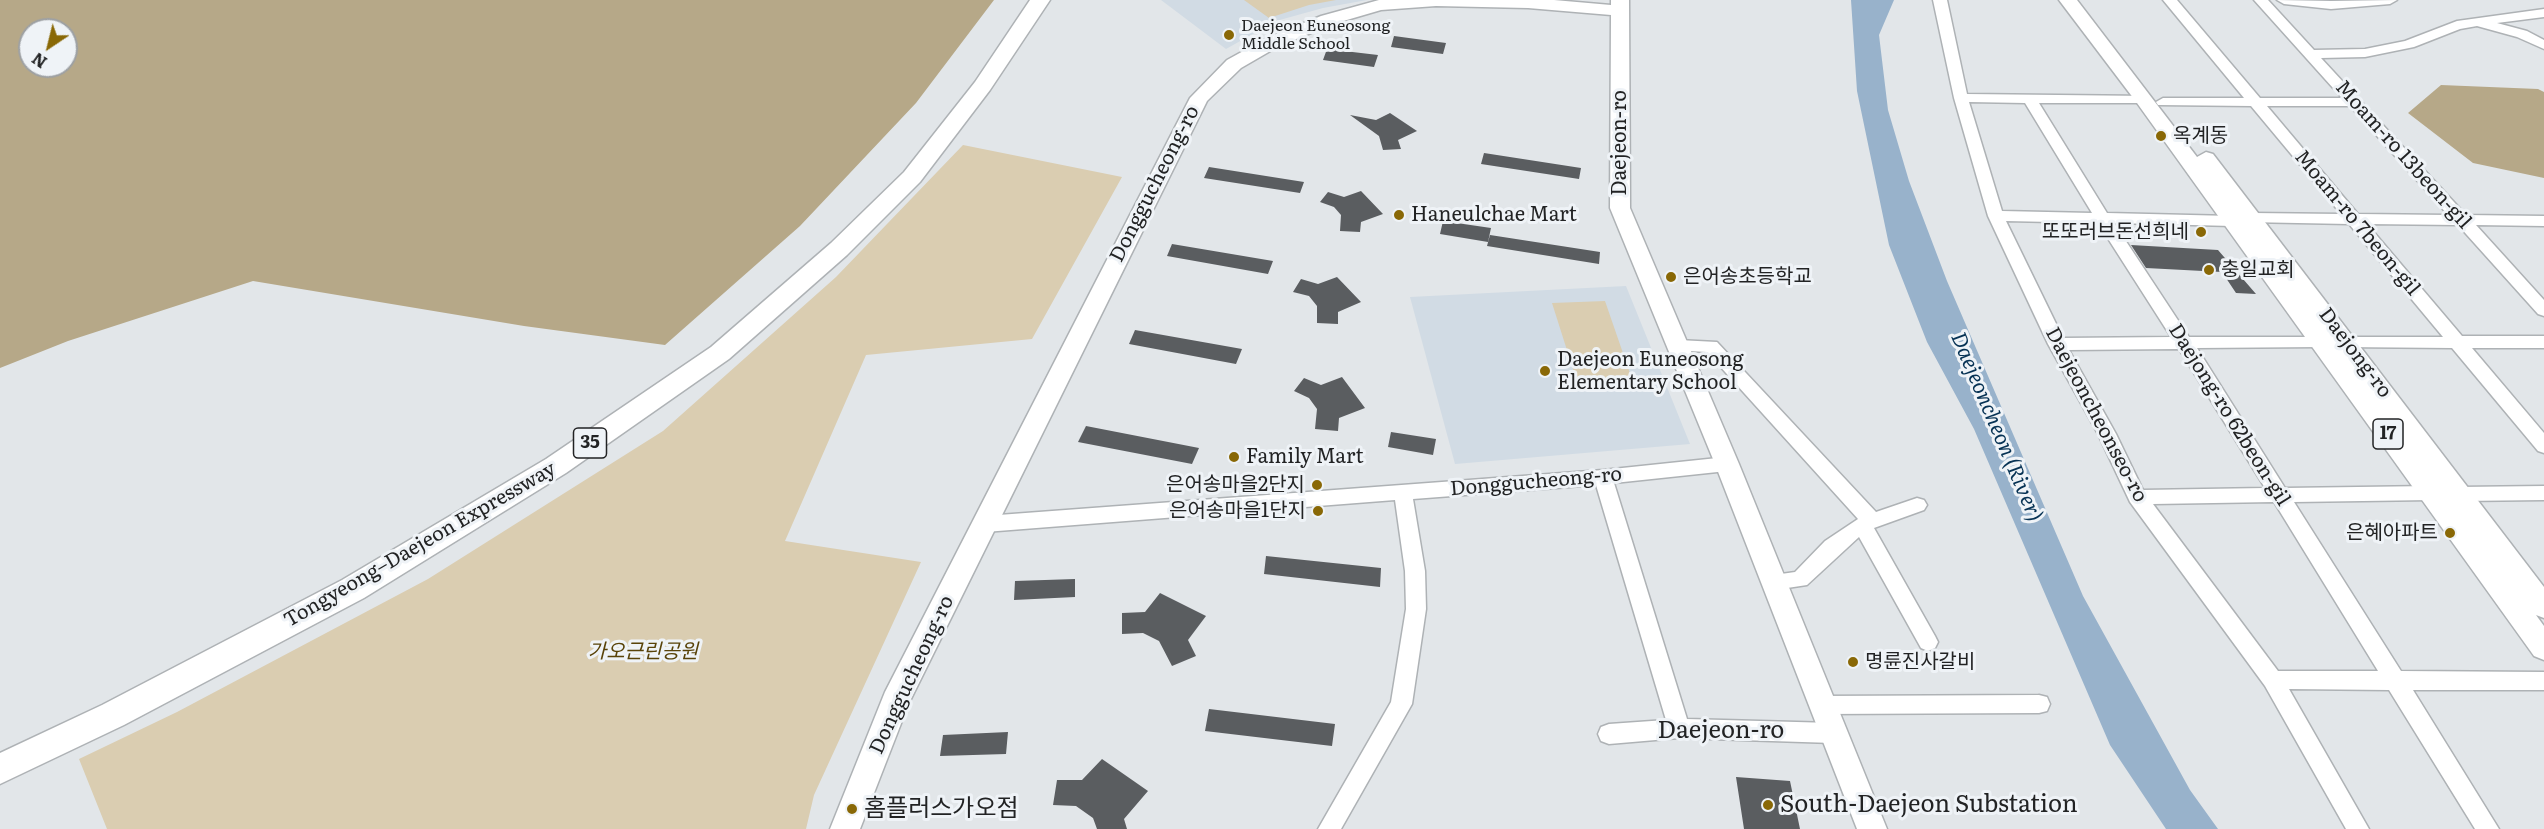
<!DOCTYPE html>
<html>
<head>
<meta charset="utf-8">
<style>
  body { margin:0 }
  #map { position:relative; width:2544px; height:829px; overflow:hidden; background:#e2e6e9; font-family:Literata,serif }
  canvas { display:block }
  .north { position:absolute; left:18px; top:18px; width:60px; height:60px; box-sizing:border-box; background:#eff3f7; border:2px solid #9da0a3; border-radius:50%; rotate:215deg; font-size:16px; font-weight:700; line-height:24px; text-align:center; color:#222324 }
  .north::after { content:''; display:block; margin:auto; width:21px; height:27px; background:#896806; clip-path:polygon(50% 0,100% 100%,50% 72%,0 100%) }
</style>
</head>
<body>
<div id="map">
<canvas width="2544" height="829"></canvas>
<div class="north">N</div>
</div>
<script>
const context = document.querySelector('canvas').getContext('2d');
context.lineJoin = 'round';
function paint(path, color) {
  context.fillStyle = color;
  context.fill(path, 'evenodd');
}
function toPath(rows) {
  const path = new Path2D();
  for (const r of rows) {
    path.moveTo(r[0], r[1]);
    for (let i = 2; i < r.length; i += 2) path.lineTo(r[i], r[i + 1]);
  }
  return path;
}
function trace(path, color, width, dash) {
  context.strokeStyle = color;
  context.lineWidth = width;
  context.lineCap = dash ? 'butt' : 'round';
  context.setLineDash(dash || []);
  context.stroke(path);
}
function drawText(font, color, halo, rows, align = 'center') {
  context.font = font + ' Literata,"Noto Sans KR",serif';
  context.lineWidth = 6;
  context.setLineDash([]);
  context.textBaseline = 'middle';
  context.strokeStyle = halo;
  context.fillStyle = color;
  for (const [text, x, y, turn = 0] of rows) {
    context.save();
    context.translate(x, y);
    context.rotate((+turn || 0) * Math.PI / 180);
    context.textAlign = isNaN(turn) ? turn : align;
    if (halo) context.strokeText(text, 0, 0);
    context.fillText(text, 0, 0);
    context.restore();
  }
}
paint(toPath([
  [1161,0,1367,0,1323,8,1276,21,1226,49],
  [1626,286,1690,444,1455,464,1410,297]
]), '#d1dbe4');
paint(toPath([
  [1244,0,1336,0,1309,5,1269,18],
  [963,145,1122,177,1032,339,866,355,785,541,921,562,814,795,806,829,107,829,79,759,177,712,428,579,663,431,836,277],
  [1605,301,1634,385,1579,388,1552,303]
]), '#dacdb1');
paint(toPath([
  [0,0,994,0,916,103,800,226,665,345,524,326,253,281,68,341,0,368],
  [30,30,66,30,66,66,30,66],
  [2441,85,2538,89,2544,92,2544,178,2473,163,2408,113]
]), '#b6a888');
paint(toPath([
  [1851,0,1894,0,1879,35,1888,110,1909,181,1947,281,2083,596,2190,790,2218,829,2166,829,2110,745,1974,429,1927,342,1889,245,1857,91]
]), '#98b2cb');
paint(toPath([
  [1394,36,1446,43,1443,54,1391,47],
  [1327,49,1378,55,1374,67,1323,60],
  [1390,113,1417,131,1398,140,1401,149,1383,150,1379,136,1350,115,1376,120],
  [1484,153,1581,168,1579,179,1481,164],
  [1209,167,1304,182,1300,193,1204,178],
  [1361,191,1383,214,1361,222,1360,232,1340,231,1341,215,1334,207,1320,202,1328,192,1344,197],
  [1443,221,1491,228,1488,242,1440,234],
  [1490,235,1600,252,1599,264,1487,246],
  [1172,244,1273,261,1268,274,1167,256],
  [2131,245,2218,250,2256,294,2236,293,2222,272,2146,268],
  [1337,277,1361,302,1338,312,1338,324,1317,323,1317,306,1309,296,1293,292,1301,279,1318,284],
  [1135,330,1242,349,1236,364,1129,344],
  [1342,377,1365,408,1339,418,1338,431,1315,429,1317,409,1309,398,1294,391,1304,378,1321,385],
  [1086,426,1199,448,1192,464,1078,442],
  [1391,432,1436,439,1433,455,1388,447],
  [1266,556,1381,568,1380,587,1264,574],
  [1075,579,1075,597,1014,600,1015,581],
  [1160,593,1206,616,1188,640,1196,656,1172,666,1159,641,1143,633,1122,634,1122,613,1145,612],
  [1209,709,1335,724,1332,746,1205,731],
  [1008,732,1006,754,940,756,943,735],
  [1102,759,1148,791,1124,819,1127,829,1097,829,1093,818,1076,806,1053,805,1057,780,1082,780],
  [1736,777,1790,781,1800,829,1744,829]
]), '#5a5d60');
const minor = toPath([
  [1933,0,1947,0,1967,94,2149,96,2151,99,2144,103,2039,103,2107,213,2232,216,2240,221,2232,226,2114,223,2189,337,2326,337,2329,341,2320,347,2197,348,2285,488,2431,486,2438,488,2440,493,2438,498,2431,500,2294,502,2401,671,2544,672,2544,690,2413,690,2499,829,2475,829,2389,690,2289,689,2369,829,2346,829,2265,686,2130,502,2098,434,2048,344,1988,216,1954,98,1933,0],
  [1969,102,2025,103,2092,213,2002,211,1969,102],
  [2006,221,2098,223,2171,337,2063,338,2006,221],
  [2179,349,2265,488,2143,490,2116,434,2069,350,2179,349],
  [2274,502,2378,671,2278,671,2153,504,2274,502],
  [2163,0,2177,0,2260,98,2342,98,2254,0,2268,0,2314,50,2365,49,2405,41,2457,21,2544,9,2544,17,2497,23,2527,31,2544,40,2544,49,2517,37,2477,26,2460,29,2414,47,2365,57,2321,58,2466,215,2544,216,2544,226,2476,225,2544,300,2544,316,2538,314,2458,225,2367,224,2462,336,2544,336,2544,348,2472,348,2544,433,2544,453,2538,451,2452,348,2341,347,2338,343,2341,339,2347,337,2443,337,2349,224,2246,222,2244,218,2246,214,2252,213,2341,214,2251,106,2158,105,2156,102,2163,98,2244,98,2163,0],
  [2267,106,2350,106,2448,215,2358,214,2267,106],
  [2277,0,2331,1,2397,0,2390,4,2331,9,2284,4,2277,0],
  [1678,340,1717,342,1876,512,1917,498,1924,500,1927,505,1924,510,1874,528,1935,636,1938,642,1935,648,1928,651,1921,648,1859,537,1807,585,1774,590,1767,588,1764,582,1767,576,1795,572,1825,541,1858,519,1707,352,1672,350,1669,346,1672,342,1678,340],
  [1727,457,1734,459,1736,464,1734,469,1727,471,1614,483,1687,719,1833,723,1841,726,1844,733,1841,740,1833,743,1679,738,1609,744,1601,741,1598,734,1601,727,1609,724,1666,720,1596,485,1413,499,1425,571,1426,609,1412,704,1341,829,1318,829,1391,702,1406,609,1405,571,1395,500,985,532,978,529,975,524,978,519,985,516,1603,470,1727,457],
  [2544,486,2544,500,2460,501,2453,499,2451,494,2453,489,2460,487,2544,486],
  [2039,695,2047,697,2050,704,2047,711,2039,713,1821,714,1813,712,1810,705,1813,698,1821,696,2039,695]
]);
const major = toPath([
  [1379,0,1554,0,1611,5,1611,0,1629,0,1630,208,1739,464,1887,829,1857,829,1715,464,1610,208,1611,15,1528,8,1436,6,1381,10,1333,24,1279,46,1241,68,1207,101,909,703,860,829,830,829,885,692,1190,98,1227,60,1267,38,1321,16,1379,0],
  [2059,0,2077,0,2197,157,2206,152,2213,154,2544,587,2544,618,2536,615,2544,626,2544,660,2534,656,2137,103,2059,0]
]);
const highway = toPath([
  [1030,0,1050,0,990,90,920,182,847,255,729,359,566,473,364,598,124,725,0,784,0,753,102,705,342,580,546,459,711,347,831,243,904,172,975,82,1030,0]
]);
trace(minor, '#aeb2b5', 3);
trace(major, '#aeb2b5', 3);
trace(highway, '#aeb2b5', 3);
paint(minor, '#fff');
paint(major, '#fff');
paint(highway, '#fff');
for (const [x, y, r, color] of [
  [1229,35,6,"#896806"],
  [2161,136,6,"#896806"],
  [1399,215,6,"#896806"],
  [2201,232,6,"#896806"],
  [2209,270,6,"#896806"],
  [1671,277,6,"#896806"],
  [1545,371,6,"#896806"],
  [1234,457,6,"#896806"],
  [1317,485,6,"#896806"],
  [1318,511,6,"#896806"],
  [2450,533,6,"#896806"],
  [1853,662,6,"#896806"],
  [1768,805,6,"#896806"],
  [852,809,6,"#896806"]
]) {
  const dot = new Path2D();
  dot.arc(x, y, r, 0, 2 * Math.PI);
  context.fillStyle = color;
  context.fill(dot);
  trace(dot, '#eff3f7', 2);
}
drawText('16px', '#222324', '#eff3f7', [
  ["Daejeon Euneosong",1241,26],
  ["Middle School",1241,44]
], 'left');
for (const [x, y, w] of [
  [2388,434,30],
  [590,443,33]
]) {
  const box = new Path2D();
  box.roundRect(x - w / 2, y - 15, w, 30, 4.5);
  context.fillStyle = '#eff3f7';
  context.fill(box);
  trace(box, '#222324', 1.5);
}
drawText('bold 18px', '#222324', null, [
  ["17",2388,434],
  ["35",590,443]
]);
drawText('20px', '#222324', '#eff3f7', [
  ["옥계동",2173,136],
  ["Haneulchae Mart",1411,215],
  ["또또러브돈선희네",2189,232,"right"],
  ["충일교회",2221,270],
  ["은어송초등학교",1683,277],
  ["Daejeon Euneosong",1557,360],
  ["Elementary School",1557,383],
  ["Family Mart",1246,457],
  ["은어송마을2단지",1305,485,"right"],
  ["은어송마을1단지",1306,511,"right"],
  ["은혜아파트",2438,533,"right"],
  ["명륜진사갈비",1865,662]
], 'left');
drawText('20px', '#222324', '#eff3f7', [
  ["Daejeon-ro",1620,143,-90],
  ["Moam-ro 13beon-gil",2403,155,48],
  ["Donggucheong-ro",1155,184,-63],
  ["Moam-ro 7beon-gil",2357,223,50],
  ["Daejong-ro",2355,353,53],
  ["Daejeoncheonseo-ro",2096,415,62],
  ["Daejong-ro 62beon-gil",2229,415,58],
  ["Donggucheong-ro",1536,482,-5],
  ["Tongyeong–Daejeon Expressway",420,545,-30],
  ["Donggucheong-ro",912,675,-65]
]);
drawText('italic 20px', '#594309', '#eff3f7', [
  ["가오근린공원",643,652]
]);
drawText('italic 21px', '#063254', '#eff3f7', [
  ["Daejeoncheon (River)",1996,427,67]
]);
drawText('24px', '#222324', '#eff3f7', [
  ["Daejeon-ro",1721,731]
]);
drawText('24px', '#222324', '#eff3f7', [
  ["South-Daejeon Substation",1780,805],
  ["홈플러스가오점",864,809]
], 'left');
</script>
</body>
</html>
